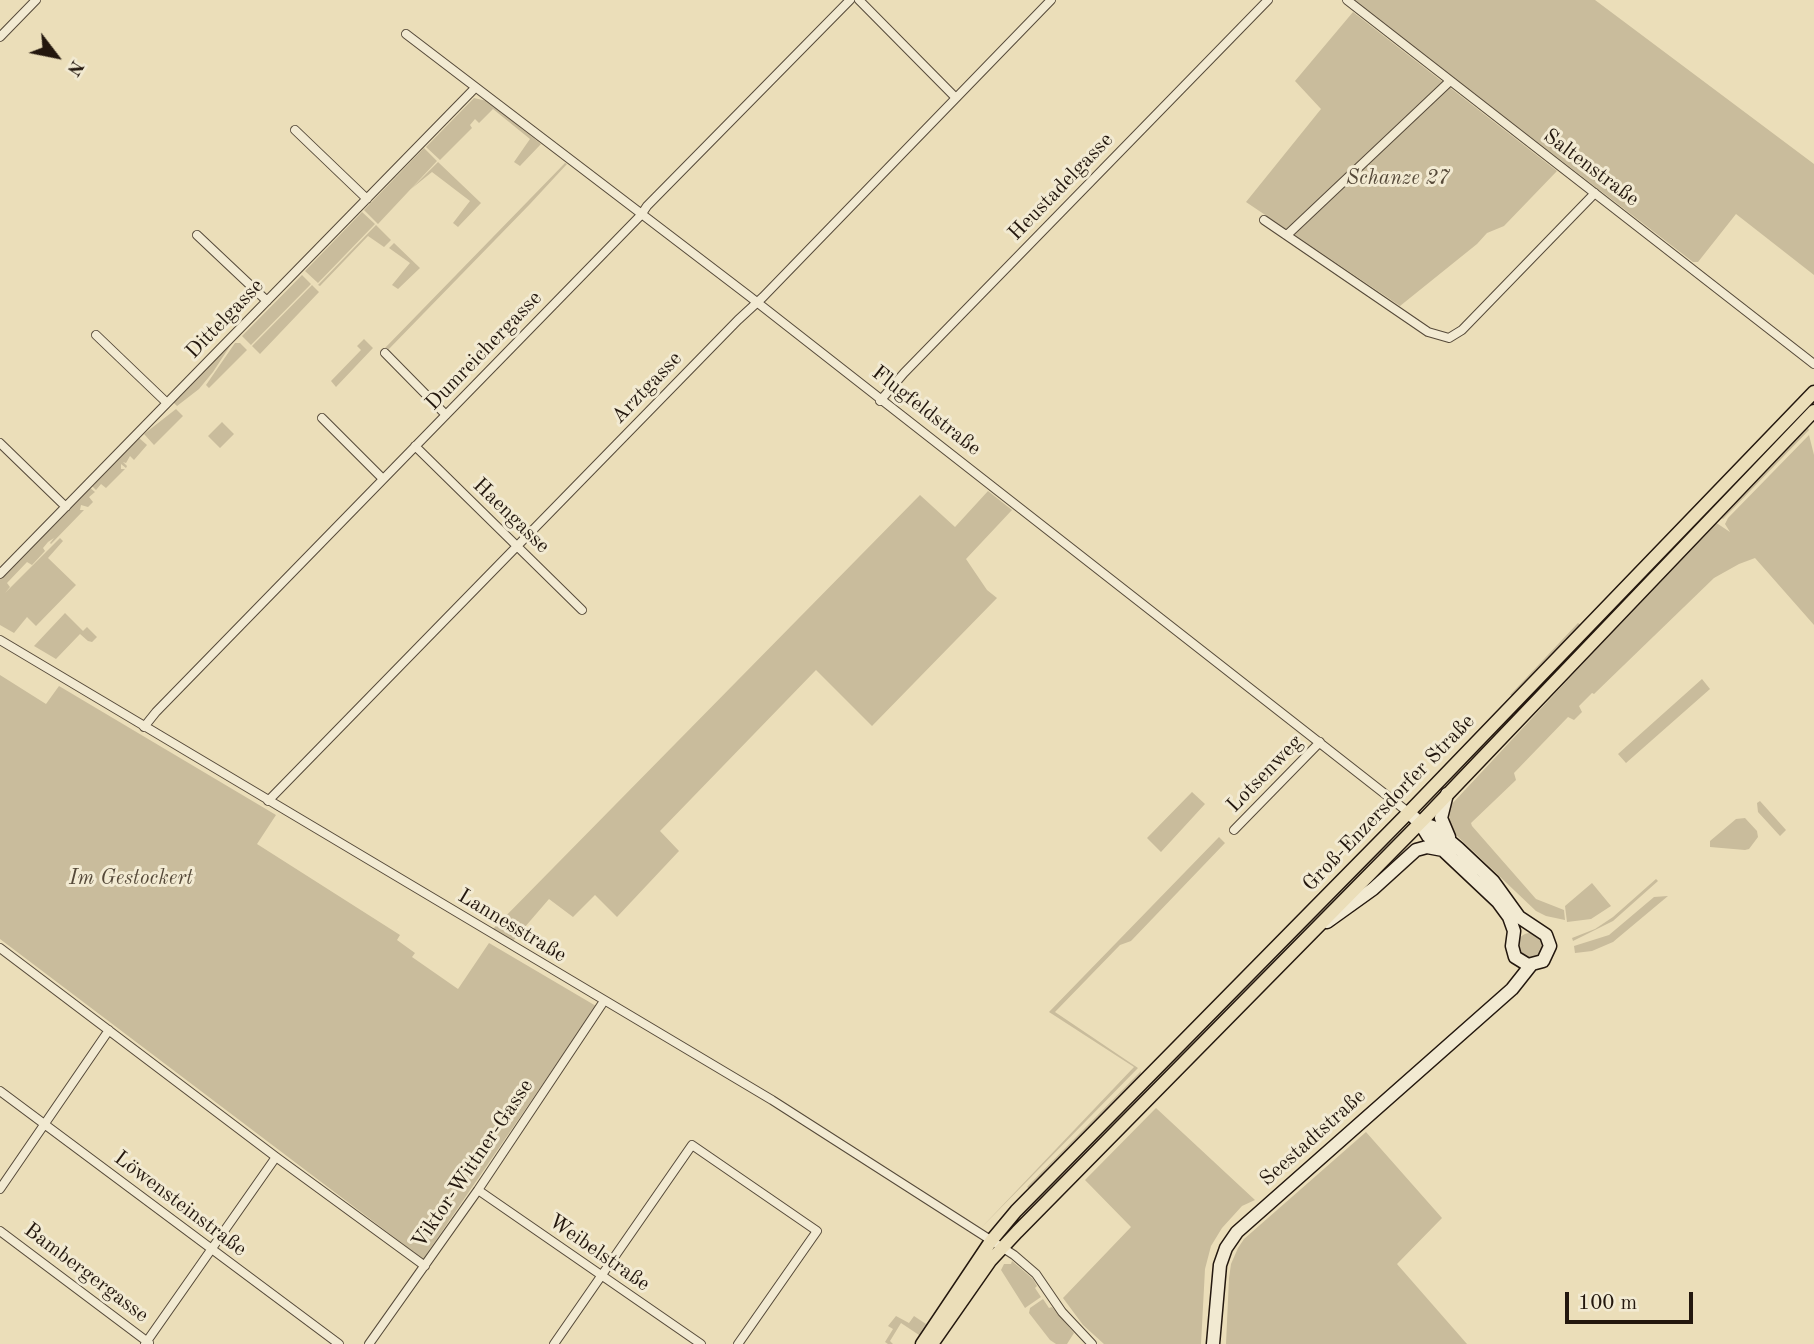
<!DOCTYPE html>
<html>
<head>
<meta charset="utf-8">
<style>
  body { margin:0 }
  #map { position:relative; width:1814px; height:1344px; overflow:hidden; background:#ebdeb9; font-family:"Old Standard TT",serif }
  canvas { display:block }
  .north { position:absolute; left:21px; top:21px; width:70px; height:70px; -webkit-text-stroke:5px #f2ead2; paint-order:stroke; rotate:122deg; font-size:19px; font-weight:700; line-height:28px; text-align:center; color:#23170e }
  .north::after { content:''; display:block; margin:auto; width:24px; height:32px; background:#23170e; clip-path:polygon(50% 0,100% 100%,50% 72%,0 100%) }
  .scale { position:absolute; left:1565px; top:1292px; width:128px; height:32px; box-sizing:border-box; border:4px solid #23170e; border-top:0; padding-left:9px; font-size:21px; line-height:24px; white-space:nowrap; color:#23170e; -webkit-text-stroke:5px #f2ead2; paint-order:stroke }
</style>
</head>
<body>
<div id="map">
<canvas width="1814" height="1344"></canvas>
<div class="north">N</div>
<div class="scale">100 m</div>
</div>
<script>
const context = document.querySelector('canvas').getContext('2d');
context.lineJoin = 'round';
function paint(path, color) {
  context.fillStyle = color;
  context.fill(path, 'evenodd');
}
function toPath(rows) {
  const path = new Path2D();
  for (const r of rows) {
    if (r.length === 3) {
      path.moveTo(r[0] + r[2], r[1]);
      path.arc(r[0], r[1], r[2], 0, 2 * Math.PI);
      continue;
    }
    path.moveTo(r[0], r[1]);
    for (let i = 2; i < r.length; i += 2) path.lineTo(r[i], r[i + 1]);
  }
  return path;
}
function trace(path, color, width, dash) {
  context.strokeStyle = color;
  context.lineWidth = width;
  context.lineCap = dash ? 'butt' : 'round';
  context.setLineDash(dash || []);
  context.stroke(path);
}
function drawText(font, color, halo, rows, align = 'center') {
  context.font = font + ' "Old Standard TT",serif';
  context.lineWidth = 6;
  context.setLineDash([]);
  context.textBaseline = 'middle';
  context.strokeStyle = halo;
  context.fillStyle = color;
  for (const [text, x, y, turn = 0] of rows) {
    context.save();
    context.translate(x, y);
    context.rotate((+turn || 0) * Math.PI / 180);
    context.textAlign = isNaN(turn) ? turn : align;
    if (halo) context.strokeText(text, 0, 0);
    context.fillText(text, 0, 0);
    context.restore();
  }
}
paint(toPath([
  [1353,0,1595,0,1814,164,1814,275,1736,214,1698,262,1693,262],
  [1353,12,1557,171,1504,226,1487,233,1477,244,1400,306,1246,202,1321,109,1295,81],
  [474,98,487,101,541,144,520,166,514,162,530,139,493,109,479,123,475,119,470,125,472,128,440,160,426,147],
  [424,148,437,161,378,224,364,210],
  [438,162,481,203,458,227,453,223,470,201,432,172,411,189],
  [565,163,567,164,530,204,387,351,384,349],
  [362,212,375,224,318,283,305,271],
  [376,225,391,240,384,247,368,236,320,286,318,285],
  [394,243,420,268,398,289,392,285,410,263,389,248],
  [302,275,311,284,251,345,242,336],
  [312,285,319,292,260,354,252,346],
  [364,339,373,348,336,387,331,381,361,350,357,346],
  [232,343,213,372,199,389,177,406,173,402],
  [235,343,240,343,247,350,209,388,206,385],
  [176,409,183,416,154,445,144,434],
  [1792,421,1793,423,1772,449,1561,668,1558,666,1582,638],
  [222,422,234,434,220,448,208,436],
  [1807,426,1809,430,1723,519,1720,517],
  [1809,435,1814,455,1814,625,1755,558,1739,564,1714,578,1594,694,1592,693,1579,706,1582,712,1574,720,1568,717,1514,773,1516,780,1471,823,1472,826,1536,899,1564,910,1565,920,1546,916,1536,911,1455,834,1451,828,1449,815,1447,815,1450,806,1715,522,1730,532,1725,524,1728,518],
  [138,437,147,445,134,460,130,456,126,463,123,462,127,466,126,468,121,464,121,469,125,469,106,488,101,484,96,490,91,485],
  [89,487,95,492,89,497,93,502,88,507,81,505,80,510,84,510,51,544,50,543,54,538,48,542,43,548,45,551,32,565,27,562,7,583,10,587,5,593,60,538,63,541,48,558,76,585,36,626,27,617,14,633,0,625,0,578],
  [988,491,1012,510,966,559,987,590,997,598,872,726,816,670,660,831,679,851,617,917,595,895,573,917,549,899,512,942,492,930,920,495,955,527],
  [65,613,83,631,87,627,97,637,92,642,88,641,80,634,56,659,34,646],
  [1578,623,1581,625,1513,695,1510,695],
  [0,675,46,704,59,686,276,815,257,844,400,935,397,940,415,953,412,957,458,989,489,943,596,1006,423,1259,0,939],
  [1702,679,1710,689,1626,763,1618,754],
  [1192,792,1205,804,1161,852,1147,838],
  [1760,801,1786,830,1780,836,1758,812,1757,803],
  [1745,818,1757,831,1758,837,1749,849,1745,850,1710,847,1710,841,1736,819],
  [1399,826,1402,829,1336,899,1073,1165,1016,1226,1015,1224,1067,1165],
  [1219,837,1225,843,1131,941,1120,945,1055,1012,1138,1068,980,1229,1134,1067,1049,1012],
  [1656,879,1658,881,1613,921,1573,941,1572,938,1595,929,1613,917],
  [1592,883,1611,906,1591,919,1567,922,1565,906],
  [1668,896,1613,942,1592,951,1575,953,1574,946,1609,935,1654,897],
  [1530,946,13],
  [1141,1071,1140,1076,1030,1189,1027,1187],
  [1156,1108,1255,1200,1242,1206,1222,1228,1211,1246,1205,1269,1201,1344,1104,1344,1083,1325,1063,1298,1131,1227,1085,1180],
  [1366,1132,1442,1218,1397,1264,1467,1344,1226,1344,1229,1278,1231,1264,1238,1248,1244,1239],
  [1012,1261,1033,1279,1037,1286,1035,1288,1041,1297,1025,1308,1001,1270,1004,1264,1011,1264],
  [1043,1299,1049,1308,1052,1307,1074,1333,1067,1344,1056,1344,1050,1340,1029,1313,1030,1308],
  [896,1316,909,1323,914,1316,926,1324,919,1335,901,1323,890,1341,893,1344,888,1344,885,1342,893,1329,888,1326]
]), '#c9bc9c');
const street = toPath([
  [859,0,956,98],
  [1347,0,1814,364],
  [406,34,749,296,1408,812],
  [0,37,36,0],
  [295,130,367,199],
  [1264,220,1428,332,1449,338,1462,330,1595,193],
  [197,235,267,301],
  [1287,235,1449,82],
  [96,335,167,403],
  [385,353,446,415],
  [880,401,904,373,1268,0],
  [322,418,383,479],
  [0,443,66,507],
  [415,446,582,610],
  [0,574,475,88],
  [0,640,772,1100,1014,1255,1036,1274,1062,1312,1092,1344],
  [144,727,156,712,641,215,647,206,850,0],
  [268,801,738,320,763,297,1051,0],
  [1234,830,1320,742],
  [0,948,276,1157,425,1266],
  [0,1091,339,1344],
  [0,1189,109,1030],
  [478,1190,701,1344],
  [0,1231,149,1343],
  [145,1344,276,1157],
  [369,1344,478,1190,604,1001],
  [554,1344,692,1145,817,1231,738,1344]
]);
const secondary = toPath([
  [1447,794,1441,818,1449,837],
  [1408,812,1420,823,1428,836,1498,902,1509,917,1514,931,1512,946,1515,957,1528,965,1543,961,1550,946,1546,935,1519,917,1493,881,1458,848,1433,827,1420,823],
  [1327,922,1373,889,1416,850,1427,847,1443,850],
  [1213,1344,1220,1265,1226,1248,1237,1232,1512,989,1531,965]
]);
const primary = toPath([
  [922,1344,991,1241,1016,1211,1413,808,1814,392],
  [932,1344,990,1261,1017,1232,1425,818,1814,411]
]);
trace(street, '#554939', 10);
trace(secondary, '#23170e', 15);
trace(primary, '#23170e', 15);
trace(street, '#f2ead2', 8);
trace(secondary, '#f2ead2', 12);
trace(primary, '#ebdeb9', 12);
drawText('21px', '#23170e', '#f2ead2', [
  ["Saltenstraße",1591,168,37],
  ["Heustadelgasse",1061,187,-46],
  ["Dittelgasse",225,319,-46],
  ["Dumreichergasse",484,351,-46],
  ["Arztgasse",647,388,-46],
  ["Flugfeldstraße",926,411,38],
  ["Haengasse",511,516,44],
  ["Lotsenweg",1265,774,-46],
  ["Groß-Enzersdorfer Straße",1389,803,-46],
  ["Lannesstraße",512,926,31],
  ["Seestadtstraße",1313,1138,-42],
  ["Viktor-Wittner-Gasse",473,1164,-56],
  ["Löwensteinstraße",180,1204,37],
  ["Weibelstraße",599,1253,35],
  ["Bambergergasse",86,1273,37]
]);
drawText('italic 21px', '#554939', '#f2ead2', [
  ["Schanze 27",1398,178],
  ["Im Gestockert",131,878]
]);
</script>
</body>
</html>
